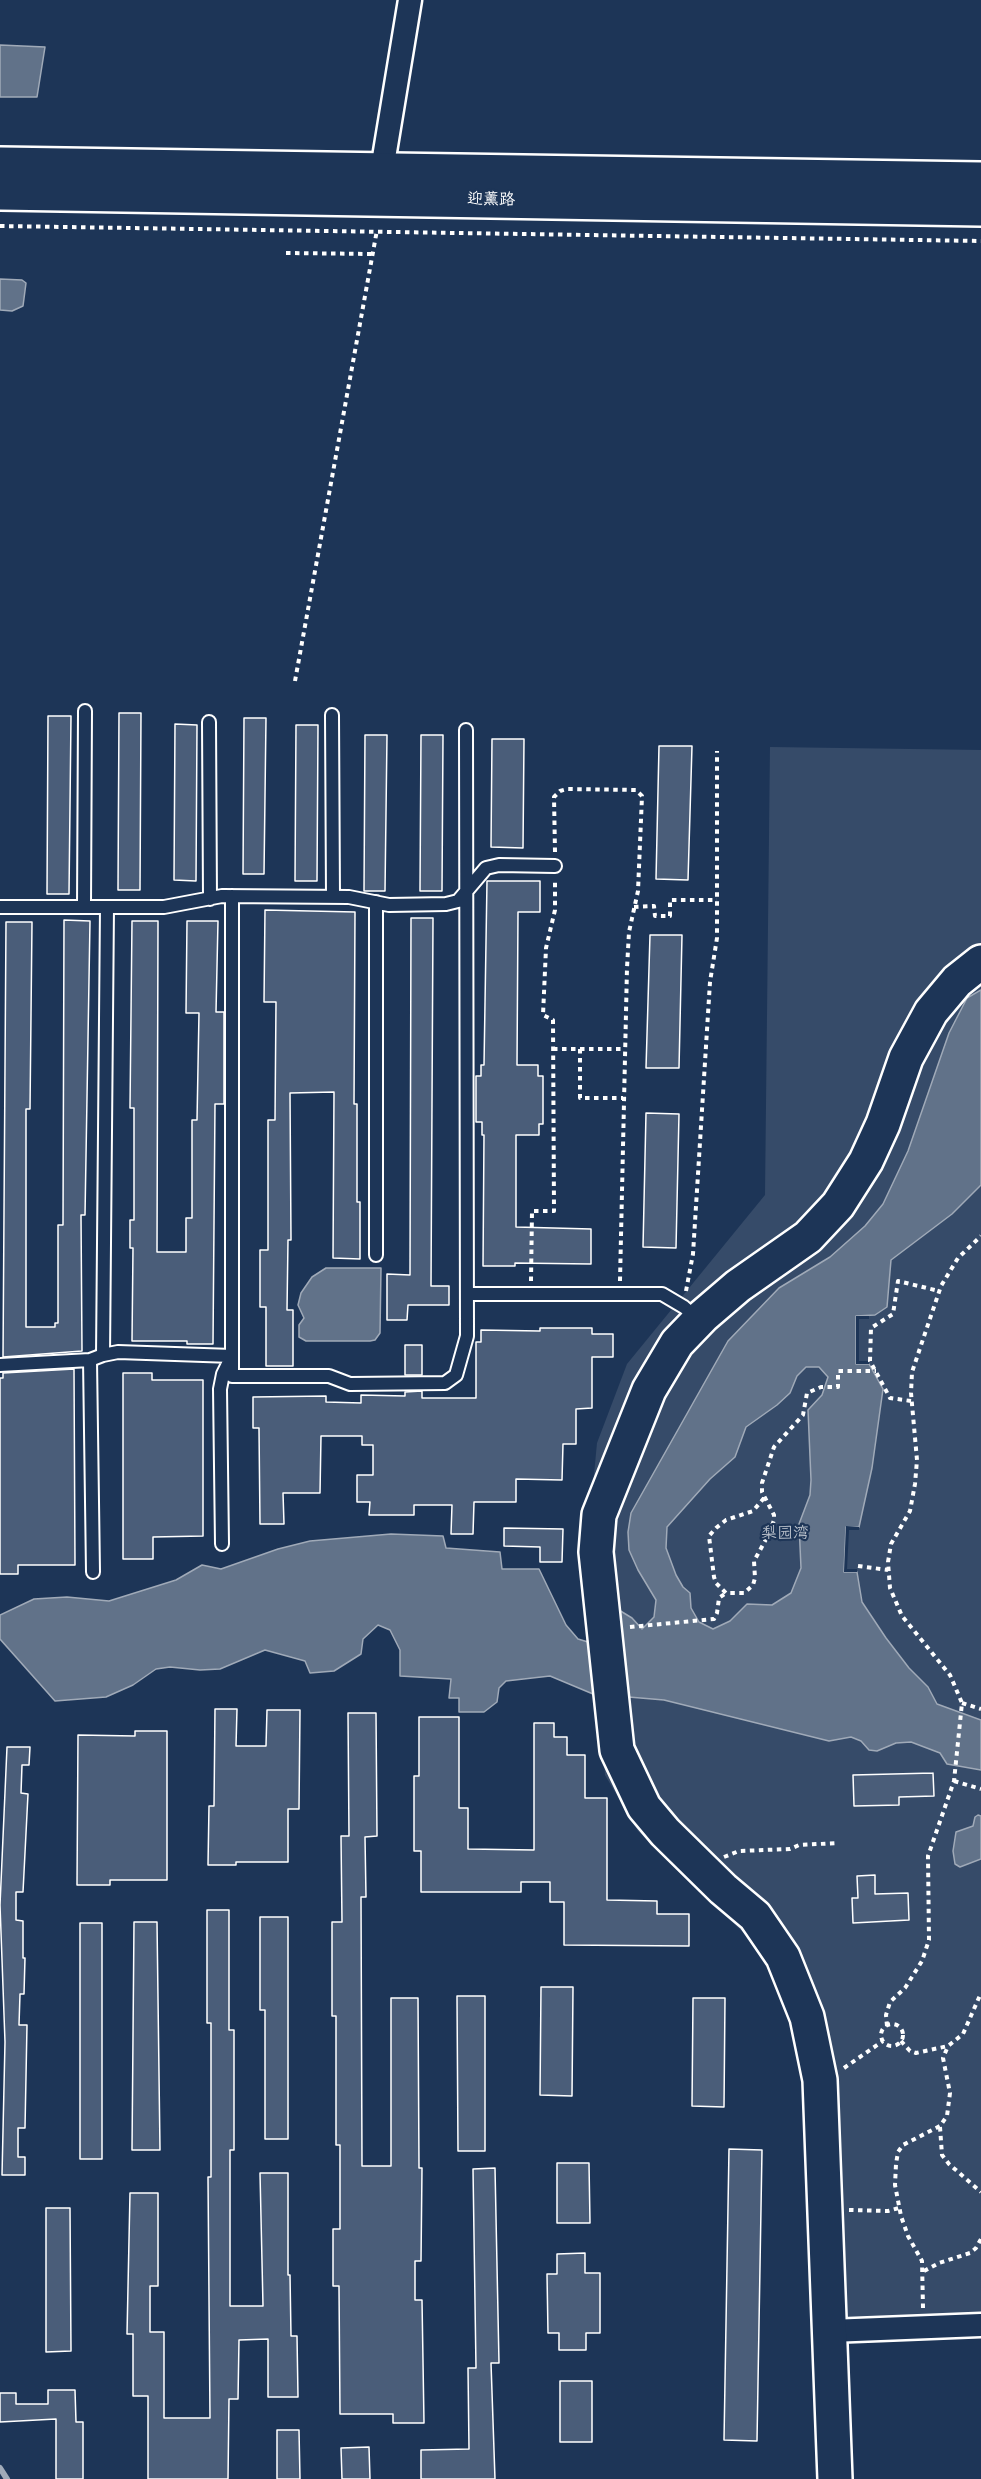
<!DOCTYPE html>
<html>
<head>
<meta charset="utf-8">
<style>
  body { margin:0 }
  canvas { display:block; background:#1d3557 }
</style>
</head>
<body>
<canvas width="981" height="2479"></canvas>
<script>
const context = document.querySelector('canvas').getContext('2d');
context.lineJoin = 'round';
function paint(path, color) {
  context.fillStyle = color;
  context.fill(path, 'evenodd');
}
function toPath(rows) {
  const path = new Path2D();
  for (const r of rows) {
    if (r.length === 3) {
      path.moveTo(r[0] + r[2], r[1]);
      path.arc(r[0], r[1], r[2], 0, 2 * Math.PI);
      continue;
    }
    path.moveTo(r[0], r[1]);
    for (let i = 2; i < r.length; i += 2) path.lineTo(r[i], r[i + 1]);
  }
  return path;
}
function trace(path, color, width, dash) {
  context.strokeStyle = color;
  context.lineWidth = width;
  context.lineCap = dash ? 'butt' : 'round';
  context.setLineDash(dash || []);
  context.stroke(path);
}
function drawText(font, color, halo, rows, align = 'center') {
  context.font = font + ' Sriracha,"LXGW WenKai TC",sans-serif';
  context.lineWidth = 4.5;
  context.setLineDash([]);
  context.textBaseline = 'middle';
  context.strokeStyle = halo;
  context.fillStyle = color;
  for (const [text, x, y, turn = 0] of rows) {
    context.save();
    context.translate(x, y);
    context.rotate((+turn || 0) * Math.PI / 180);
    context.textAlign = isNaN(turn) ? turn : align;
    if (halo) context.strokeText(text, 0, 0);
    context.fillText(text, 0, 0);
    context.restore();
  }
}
paint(toPath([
  [770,747,981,750,981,2317,814,2323,803,2076,790,2015,756,1945,638,1831,605,1775,588,1539,597,1443,627,1364,765,1195]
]), '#364b69');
const water = toPath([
  [0,45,45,47,37,97,0,97,0,45],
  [0,279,22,280,26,283,23,306,12,311,0,310,0,279],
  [981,990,981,1185,952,1214,891,1260,887,1307,875,1315,856,1316,856,1364,869,1364,883,1389,872,1468,859,1527,846,1527,844,1572,857,1572,862,1602,886,1638,909,1668,928,1687,937,1704,981,1720,981,1770,947,1764,940,1753,911,1742,896,1743,877,1751,869,1750,861,1741,851,1737,829,1741,664,1700,593,1694,550,1676,506,1681,499,1688,497,1702,484,1712,459,1712,459,1698,449,1698,451,1679,400,1676,400,1650,390,1630,378,1625,363,1639,361,1654,334,1671,310,1673,305,1661,265,1650,220,1669,200,1670,170,1667,156,1669,133,1685,106,1697,55,1701,0,1639,0,1615,34,1599,67,1597,109,1601,176,1580,202,1565,221,1569,278,1549,310,1541,391,1534,443,1536,446,1548,500,1552,502,1569,539,1569,566,1625,578,1639,588,1642,614,1607,632,1618,642,1629,654,1617,656,1600,638,1570,629,1550,628,1532,631,1513,728,1341,779,1288,830,1257,865,1226,883,1204,908,1151,949,1033,967,998,981,990],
  [806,1367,819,1367,828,1377,822,1395,808,1410,811,1480,810,1495,799,1524,801,1568,791,1593,772,1605,747,1604,730,1621,713,1629,699,1622,691,1608,690,1593,683,1587,676,1575,666,1548,667,1527,710,1479,735,1457,746,1427,777,1405,790,1393,797,1376,806,1367],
  [326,1268,381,1268,380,1333,375,1340,370,1341,306,1341,299,1337,299,1325,304,1318,298,1305,301,1293,312,1277,326,1268],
  [978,1815,981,1816,981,1859,960,1867,955,1864,953,1851,956,1832,973,1826,975,1817,978,1815]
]);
paint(water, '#617289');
trace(water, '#a0aab8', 1.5);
paint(toPath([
  [856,1316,869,1316,869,1319,859,1319,859,1361,869,1361,869,1364,856,1364],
  [846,1526,859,1527,859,1530,849,1530,847,1569,857,1569,857,1572,844,1572]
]), '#1d3557');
trace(toPath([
  [0,2468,7,2479]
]), '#a0aab8', 6);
const building = toPath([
  [119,713,141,713,140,890,118,890,119,713],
  [48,716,71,716,69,894,47,894,48,716],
  [244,718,266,718,264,874,243,874,244,718],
  [175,724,197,725,196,881,174,880,175,724],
  [296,725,318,725,317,881,295,881,296,725],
  [365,735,387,735,385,891,364,891,365,735],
  [421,735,443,735,442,891,420,891,421,735],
  [492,739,524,739,523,848,491,847,492,739],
  [659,746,692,746,688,880,656,879,659,746],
  [487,881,540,881,540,912,518,912,517,1065,538,1065,538,1076,543,1076,543,1124,539,1124,539,1135,516,1135,516,1227,591,1229,591,1264,515,1263,515,1266,483,1266,484,1135,482,1135,482,1122,476,1122,476,1076,481,1076,481,1065,484,1065,487,881],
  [265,910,355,912,354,1104,357,1104,357,1202,360,1202,360,1259,333,1258,334,1092,290,1093,291,1240,288,1240,287,1310,293,1310,293,1366,266,1366,266,1307,260,1307,260,1250,268,1250,268,1120,275,1120,276,1002,264,1002,265,910],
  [411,918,433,918,431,1286,449,1286,449,1305,408,1305,407,1320,387,1320,387,1274,410,1275,411,918],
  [64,920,90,921,85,1215,81,1215,82,1351,3,1357,6,922,32,922,30,1109,26,1109,26,1327,55,1327,55,1323,58,1323,58,1225,63,1225,64,920],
  [132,921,158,921,157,1252,186,1252,186,1218,192,1218,192,1120,197,1120,199,1013,186,1013,187,921,218,921,216,1012,224,1012,224,1104,215,1104,213,1344,187,1344,187,1341,132,1341,133,1248,130,1248,130,1220,134,1220,134,1108,130,1108,132,921],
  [650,935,682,935,679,1068,646,1068,650,935],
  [646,1113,679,1114,676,1248,643,1247,646,1113],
  [540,1328,592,1328,592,1334,613,1334,613,1357,592,1357,592,1408,576,1409,576,1444,563,1444,562,1480,516,1479,516,1502,474,1502,473,1534,451,1534,452,1505,414,1505,414,1515,369,1515,370,1502,357,1502,357,1475,373,1475,373,1445,362,1445,362,1436,321,1436,320,1493,283,1493,284,1524,260,1524,259,1428,253,1428,253,1397,326,1396,326,1402,361,1403,361,1395,405,1396,405,1392,422,1391,422,1398,476,1398,476,1342,481,1342,481,1330,540,1331,540,1328],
  [405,1345,422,1345,422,1375,405,1375,405,1345],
  [74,1369,75,1565,18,1565,18,1574,0,1574,0,1378,3,1378,3,1373,74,1369],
  [123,1373,152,1373,152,1380,203,1380,203,1536,153,1537,153,1559,123,1559,123,1373],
  [504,1528,563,1529,562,1562,540,1562,540,1547,504,1546,504,1528],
  [215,1709,237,1709,236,1746,266,1746,267,1710,300,1710,299,1809,288,1809,288,1862,236,1862,236,1865,208,1865,209,1806,214,1806,215,1709],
  [348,1713,376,1713,377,1836,365,1837,366,1897,361,1897,362,2166,391,2166,391,1998,418,1998,419,2168,422,2168,421,2261,415,2261,415,2300,422,2300,424,2423,393,2423,393,2414,340,2414,339,2286,333,2286,333,2229,340,2229,340,2145,336,2145,336,2016,332,2016,332,1922,342,1922,341,1836,349,1836,348,1713],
  [419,1717,459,1717,459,1808,468,1808,468,1849,534,1850,534,1723,554,1723,554,1737,567,1737,567,1755,585,1755,585,1798,607,1798,607,1900,657,1901,657,1914,689,1914,689,1946,564,1945,564,1902,550,1902,550,1882,521,1882,521,1892,421,1892,421,1851,414,1851,414,1776,419,1776,419,1717],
  [135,1731,167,1731,167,1880,110,1880,110,1885,77,1885,78,1735,135,1736,135,1731],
  [7,1747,30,1747,29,1765,22,1765,21,1793,28,1794,23,1892,16,1892,16,1920,23,1921,23,1958,25,1958,24,1994,20,1994,19,2025,27,2025,25,2128,18,2128,18,2157,25,2157,25,2175,2,2175,5,2042,0,1905,7,1747],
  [933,1773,934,1796,899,1797,899,1805,854,1806,853,1775,933,1773],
  [875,1875,875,1894,908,1893,909,1920,853,1923,852,1898,858,1898,857,1876,875,1875],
  [207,1910,229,1910,229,2030,234,2030,234,2150,230,2150,230,2306,263,2306,260,2173,288,2173,288,2275,290,2275,291,2336,297,2336,298,2397,268,2397,268,2339,239,2340,238,2399,229,2399,228,2479,148,2479,148,2396,133,2396,133,2334,127,2334,130,2193,158,2193,158,2286,150,2286,150,2332,164,2332,164,2418,210,2418,208,2177,211,2177,211,2023,207,2023,207,1910],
  [260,1917,288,1917,288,2139,265,2139,265,2010,260,2010,260,1917],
  [134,1922,157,1922,160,2150,132,2150,134,1922],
  [80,1923,102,1923,102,2159,80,2159,80,1923],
  [541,1987,573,1987,572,2096,540,2095,541,1987],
  [457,1996,485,1996,485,2151,458,2151,457,1996],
  [693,1998,725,1998,724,2107,692,2106,693,1998],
  [729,2149,762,2150,757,2441,724,2440,729,2149],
  [557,2163,589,2163,590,2223,557,2223,557,2163],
  [495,2168,499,2363,491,2363,495,2479,421,2479,421,2450,469,2449,468,2368,476,2368,473,2169,495,2168],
  [46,2208,70,2208,71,2351,46,2352,46,2208],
  [585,2253,585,2273,600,2273,600,2333,586,2333,586,2350,559,2350,559,2333,548,2333,547,2274,557,2274,557,2254,585,2253],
  [560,2381,592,2381,592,2442,560,2442,560,2381],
  [48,2390,75,2390,76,2422,83,2422,83,2479,56,2479,56,2419,0,2422,0,2393,16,2393,16,2404,48,2404,48,2390],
  [277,2430,299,2430,300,2479,277,2479,277,2430],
  [369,2447,370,2479,342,2479,341,2448,369,2447]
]);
paint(building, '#4a5d79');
trace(building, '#fff', 1.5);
const lane = toPath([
  [332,715,333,897],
  [209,722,210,899],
  [232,896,232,1376,329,1376,350,1384,445,1383,456,1375,467,1336,466,730],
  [84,906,85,711],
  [0,907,164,907,222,896,349,897,389,905,446,904,458,901,486,868,499,865,555,866],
  [376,1255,376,902],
  [467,1294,662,1294,684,1307,698,1319],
  [103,1355,107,907],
  [90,1360,93,1572],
  [0,1365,90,1360,103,1355,118,1352,232,1356,223,1374,220,1389,222,1544]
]);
const street = toPath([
  [380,182,410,0],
  [830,2331,981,2325]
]);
const secondary = toPath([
  [0,164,981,179],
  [0,193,981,209],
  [835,2479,820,2080,807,2017,783,1957,755,1916,723,1889,665,1832,644,1807,617,1750,596,1552,599,1515,649,1390,677,1343,703,1316,738,1286,808,1237,838,1205,866,1161,883,1124,906,1058,931,1012,957,981,981,962]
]);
trace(lane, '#fff', 16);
trace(street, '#fff', 27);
trace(secondary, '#fff', 38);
trace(toPath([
  [0,226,981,241],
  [286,253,373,254],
  [295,681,377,230],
  [555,852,554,797,560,791,567,789,636,790,642,796,638,891,629,932,627,968,620,1281],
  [634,907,654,906,655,916,670,916,670,900,717,900],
  [553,1049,625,1049],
  [580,1049,580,1098,623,1098],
  [531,1281,532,1211,554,1211,553,1020,543,1015,546,948,555,910,555,881],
  [686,1291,693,1254,710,982,717,938,717,751],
  [911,1401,890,1398,870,1361,871,1328,893,1314,898,1281,939,1291],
  [764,1498,753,1511,726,1520,716,1528,709,1536,714,1577,716,1583,726,1593,744,1593,753,1585,755,1578,754,1561,770,1532,774,1520,774,1515,762,1492,762,1483,774,1447,803,1415,807,1393,821,1387,838,1387,838,1371,876,1371],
  [858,1566,888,1570],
  [630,1627,714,1619,717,1613,719,1598,726,1593],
  [962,1703,981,1709],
  [954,1781,981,1789],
  [724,1857,739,1851,790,1849,799,1845,838,1843],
  [892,2035,11],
  [887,2026,886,2015,890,2002,905,1988,922,1961,929,1940,928,1856,954,1781,962,1703,950,1675,902,1616,890,1588,888,1562,891,1544,910,1511,915,1484,917,1460,911,1393,912,1372,941,1286,958,1258,981,1236],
  [901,2041,910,2051,916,2053,948,2046,963,2034,981,1993],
  [844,2068,883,2041],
  [940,2127,942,2155,949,2164,981,2192],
  [849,2210,888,2211,899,2208],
  [924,2271,939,2263,970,2253,976,2248,981,2239],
  [923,2308,922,2261,908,2236,901,2216,895,2185,896,2164,898,2152,903,2145,940,2126,947,2116,950,2093,943,2058,948,2046]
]), '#fff', 4, [4.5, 4.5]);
trace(lane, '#1d3557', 12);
trace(street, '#1d3557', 22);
trace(secondary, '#1d3557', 33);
drawText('16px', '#fff', '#1d3557', [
  ["迎薰路",491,200,1]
]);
drawText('16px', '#b9c0ca', '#1d3557', [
  ["梨园湾",785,1534]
]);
</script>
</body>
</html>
